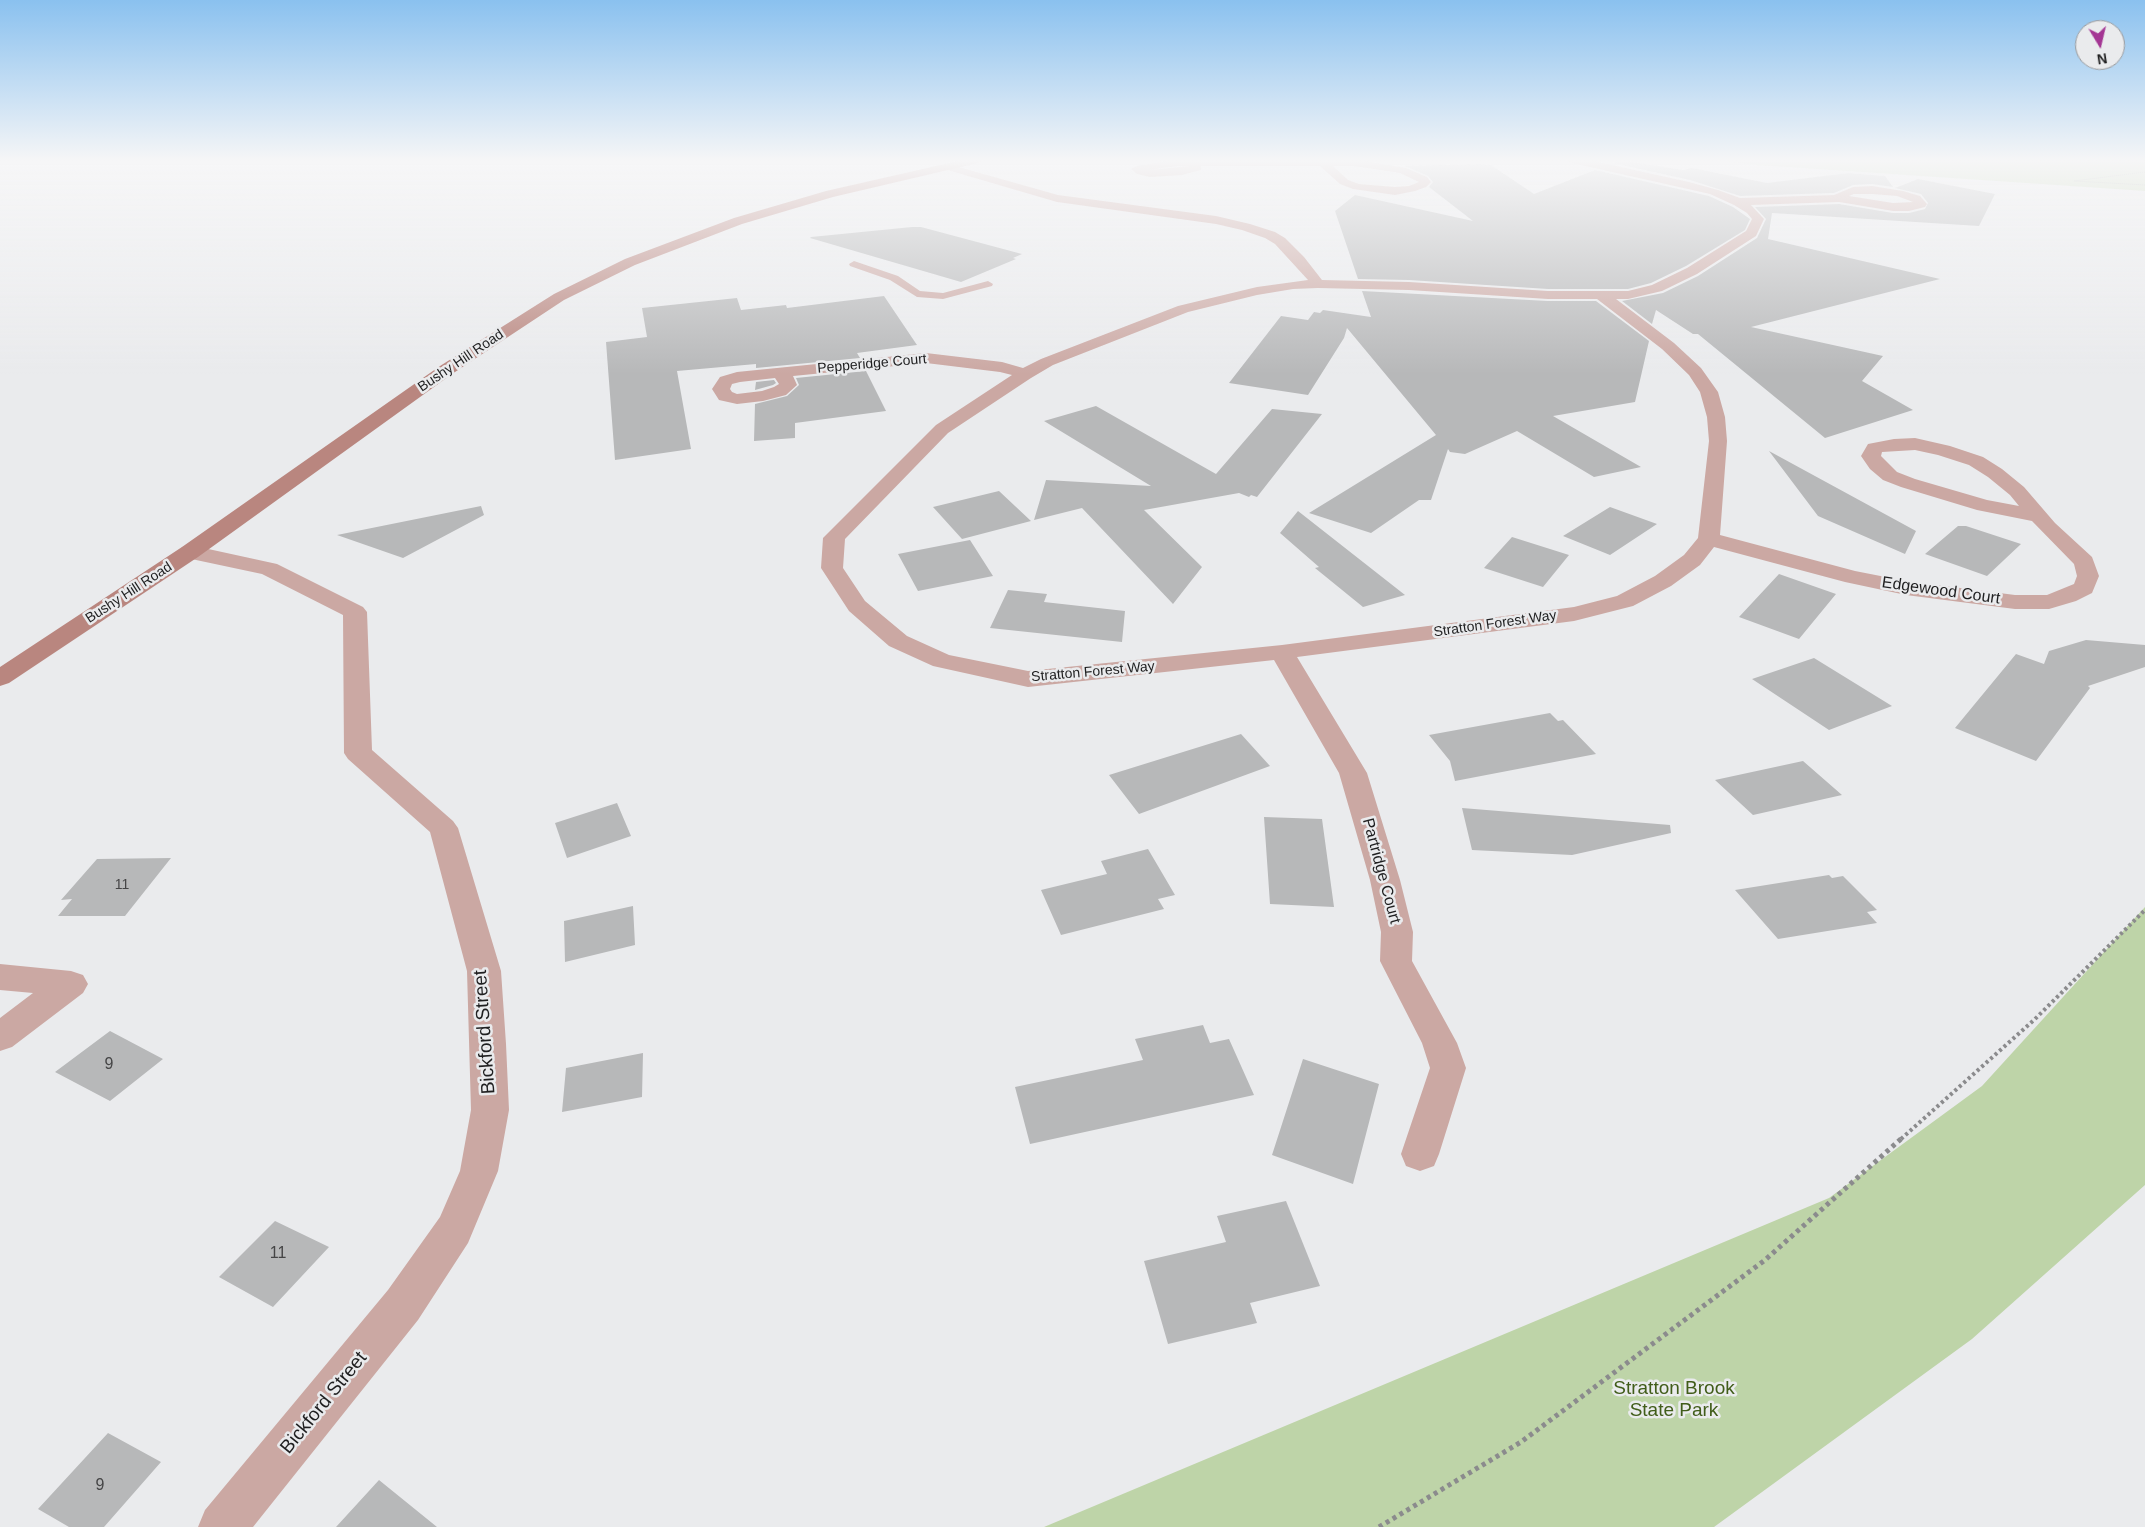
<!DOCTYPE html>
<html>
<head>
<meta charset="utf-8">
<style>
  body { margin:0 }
  #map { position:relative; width:2145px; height:1527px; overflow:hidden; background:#eaebed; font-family:Helvetica,sans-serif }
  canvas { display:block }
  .north { position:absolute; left:2075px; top:20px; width:50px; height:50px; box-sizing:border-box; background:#eaebed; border:1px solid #99999b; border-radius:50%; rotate:171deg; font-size:14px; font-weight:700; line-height:20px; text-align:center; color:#1f1f20 }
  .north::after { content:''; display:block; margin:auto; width:18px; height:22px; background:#a43694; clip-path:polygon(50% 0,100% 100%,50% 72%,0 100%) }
</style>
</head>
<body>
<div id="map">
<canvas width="2145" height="1527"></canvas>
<div class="north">N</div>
</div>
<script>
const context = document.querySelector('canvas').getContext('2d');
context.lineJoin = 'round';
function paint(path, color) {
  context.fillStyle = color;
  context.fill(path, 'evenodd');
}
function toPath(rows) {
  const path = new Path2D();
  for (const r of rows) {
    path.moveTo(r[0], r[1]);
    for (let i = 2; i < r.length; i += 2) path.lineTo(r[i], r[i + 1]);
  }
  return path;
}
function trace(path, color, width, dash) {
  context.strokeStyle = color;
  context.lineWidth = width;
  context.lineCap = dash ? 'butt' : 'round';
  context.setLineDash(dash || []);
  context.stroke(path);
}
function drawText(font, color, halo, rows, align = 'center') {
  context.font = font + ' Helvetica,sans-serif';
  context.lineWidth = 5;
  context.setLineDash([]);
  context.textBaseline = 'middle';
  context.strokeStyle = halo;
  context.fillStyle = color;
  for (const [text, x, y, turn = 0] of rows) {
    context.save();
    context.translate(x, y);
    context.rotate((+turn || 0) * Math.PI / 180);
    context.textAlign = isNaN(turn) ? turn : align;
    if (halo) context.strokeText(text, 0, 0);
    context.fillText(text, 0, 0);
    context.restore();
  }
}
paint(toPath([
  [1714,160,2145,160,2145,191,1757,165],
  [2145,907,2145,1185,1972,1339,1714,1527,1044,1527,1829,1198,1982,1086]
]), '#bed4a8');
paint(toPath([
  [1620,160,1683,170,1692,168,1767,183,1848,173,1885,176,1893,187,1872,184,1853,185,1834,193,1740,196,1690,180,1613,163],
  [1480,164,1491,165,1534,194,1595,170,1709,196,1733,207,1750,219,1745,230,1686,266,1651,283,1628,289,1548,289,1409,280,1358,279,1335,211,1355,195,1473,221,1429,187,1433,182,1428,176,1405,166],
  [1918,179,1995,194,1979,226,1772,213,1768,239,1940,279,1751,327,1883,356,1862,381,1913,410,1825,438,1698,334,1693,334,1656,310,1652,324,1622,301,1663,293,1698,276,1757,238,1766,219,1755,207,1839,204,1893,213,1909,213,1925,209,1928,203,1921,194,1895,188],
  [912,227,921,227,1022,254,1013,258,1016,259,961,282,810,238,811,237],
  [1362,291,1548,301,1596,301,1649,341,1635,402,1553,416,1641,467,1594,477,1517,431,1465,454,1450,452,1448,449,1431,500,1419,500,1371,533,1309,513,1436,435,1347,328,1344,338,1308,395,1229,383,1281,316,1308,320,1314,312,1320,313,1323,310,1371,317],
  [884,296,917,345,857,353,860,358,756,368,756,364,677,371,691,449,615,460,606,342,647,337,642,308,737,298,741,310,786,305,787,308],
  [866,371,886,411,795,423,795,438,754,441,755,404,787,396,799,385,796,378],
  [774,380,776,383,773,385,755,390,756,382],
  [1096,406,1216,474,1272,409,1322,414,1257,497,1251,495,1249,497,1239,493,1144,510,1202,567,1173,604,1082,508,1034,520,1046,480,1151,486,1044,421],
  [1769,451,1916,531,1905,554,1818,516],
  [999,491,1031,521,962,539,933,507],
  [481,506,484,515,403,558,337,535],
  [1610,507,1657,524,1610,555,1563,536],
  [1298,511,1405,595,1363,607,1315,568,1319,567,1280,533],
  [1958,526,1966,526,2021,544,1987,576,1925,554],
  [1512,537,1569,555,1543,587,1484,568],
  [970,540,993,576,918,591,898,554],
  [1779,574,1836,594,1799,639,1739,617],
  [1008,590,1047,594,1044,602,1125,611,1122,642,990,628],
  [2086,640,2145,645,2145,667,2088,686,2090,688,2036,761,1955,728,2016,654,2044,664,2049,651],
  [1814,658,1892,706,1829,730,1752,679],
  [1550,713,1558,721,1563,720,1596,754,1455,781,1450,761,1429,735],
  [1241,734,1270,766,1139,814,1109,775],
  [1803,761,1842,795,1753,815,1715,780],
  [617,803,631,836,567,858,555,823],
  [1462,808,1670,825,1671,833,1572,855,1472,850],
  [1264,817,1322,819,1334,907,1270,904],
  [1148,849,1175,895,1158,899,1164,909,1061,935,1041,890,1107,874,1101,861],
  [171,858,125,916,58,916,72,899,61,900,97,859],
  [1829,875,1832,878,1843,876,1877,910,1867,912,1877,923,1778,939,1735,890],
  [633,906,635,945,565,962,564,921],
  [1203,1025,1210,1043,1229,1039,1254,1095,1030,1144,1015,1087,1143,1060,1135,1039],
  [110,1031,163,1059,110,1101,55,1072],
  [643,1053,642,1097,562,1112,566,1068],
  [1303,1059,1379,1084,1353,1184,1272,1155],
  [1286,1201,1320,1286,1250,1303,1257,1323,1168,1344,1144,1261,1226,1242,1217,1216],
  [275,1221,329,1247,273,1307,219,1277],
  [108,1433,161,1462,104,1527,69,1527,38,1509],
  [379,1480,437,1527,336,1527]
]), '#b7b8b9');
trace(toPath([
  [2145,172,2074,181,2145,185]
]), '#8b8b8d', 1, [1, 1]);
trace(toPath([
  [1901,1139,2035,1019,2145,910]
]), '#8b8b8d', 4, [3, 3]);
trace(toPath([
  [1379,1527,1521,1442,1765,1260,1902,1138]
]), '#8b8b8d', 5, [4, 4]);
paint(toPath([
  [854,261,898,276,920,291,943,293,988,281,993,284,992,286,943,299,917,297,890,280,850,266,849,264,854,261]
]), '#cba8a3');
paint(toPath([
  [1173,160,1358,160,1406,168,1427,177,1431,182,1426,187,1415,191,1395,195,1353,189,1340,184,1320,166,1201,166,1201,170,1182,175,1150,177,1137,174,1131,169,1137,166,1173,160],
  [1177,166,1190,166,1149,170,1177,166],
  [1333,166,1354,166,1400,173,1419,182,1409,186,1395,187,1359,184,1348,180,1333,166],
  [1567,160,1589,160,1689,182,1718,190,1740,198,1834,195,1853,187,1872,186,1903,191,1920,196,1927,204,1925,207,1909,211,1893,211,1839,202,1751,205,1764,219,1756,236,1697,274,1662,291,1628,299,1616,299,1674,343,1701,368,1718,392,1725,417,1727,441,1720,535,1855,571,1906,581,2015,595,2047,595,2074,584,2077,576,2074,564,2032,521,1977,510,1901,487,1883,480,1870,469,1861,456,1868,444,1894,439,1915,438,1950,446,1983,457,2002,469,2024,487,2055,523,2092,557,2099,576,2092,593,2076,601,2049,609,2015,609,1906,595,1845,582,1714,547,1700,565,1671,586,1633,606,1574,621,1297,657,1367,773,1400,880,1413,932,1412,961,1457,1043,1466,1068,1439,1154,1434,1166,1420,1171,1406,1166,1401,1154,1430,1068,1422,1043,1380,961,1381,932,1370,880,1339,773,1274,660,1028,687,933,666,889,646,849,611,821,568,823,538,936,425,1012,375,1000,372,926,363,793,376,797,385,786,395,763,401,737,404,719,400,712,389,720,377,737,372,926,353,1002,362,1023,368,1041,359,1178,306,1257,287,1308,280,1275,244,1265,238,1242,230,1216,224,1057,202,944,169,942,167,944,165,948,164,1058,195,1216,216,1250,224,1275,232,1285,238,1304,257,1322,280,1409,282,1548,291,1628,291,1652,285,1687,268,1746,231,1752,219,1747,213,1734,205,1710,194,1572,163,1567,160],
  [1854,194,1872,194,1897,196,1913,202,1893,203,1849,196,1854,194],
  [1318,288,1409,290,1548,299,1597,299,1662,349,1689,375,1700,392,1707,417,1709,441,1698,538,1684,555,1655,576,1617,596,1574,607,1282,645,1028,671,949,655,907,636,865,601,843,568,845,539,948,433,1031,378,1053,365,1188,312,1257,295,1293,289,1318,288],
  [775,378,779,384,774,387,762,391,737,394,732,392,730,389,732,384,740,382,775,378],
  [1915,450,1938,455,1969,465,1988,477,2010,495,2019,506,1987,500,1915,479,1897,472,1881,456,1882,452,1915,450],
  [190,545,277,564,363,607,367,612,372,750,453,821,458,828,501,971,506,1044,509,1110,498,1171,468,1243,418,1320,253,1527,198,1527,205,1510,388,1290,440,1217,460,1171,471,1110,467,971,430,832,348,759,344,753,343,615,262,574,182,557,179,552,182,547,190,545],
  [0,964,71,971,83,975,88,984,83,993,12,1047,0,1051,0,1018,33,993,0,990,0,964]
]), '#cba8a3');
paint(toPath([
  [962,160,983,160,978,163,833,197,742,224,635,265,564,300,452,374,198,557,9,683,0,686,0,667,182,547,440,366,554,294,625,259,734,218,826,191,962,160]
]), '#b9867f');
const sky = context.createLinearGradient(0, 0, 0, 374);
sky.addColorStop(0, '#8ac1ef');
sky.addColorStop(0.43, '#f6f6f7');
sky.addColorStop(1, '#f6f6f700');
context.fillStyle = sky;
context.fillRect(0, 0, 2145, 374);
drawText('14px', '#1f1f20', '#eaebed', [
  ["Bushy Hill Road",461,361,-34],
  ["Pepperidge Court",872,364,-5],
  ["Bushy Hill Road",129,593,-33],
  ["Stratton Forest Way",1495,624,-8],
  ["Stratton Forest Way",1093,672,-5]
]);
drawText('14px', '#454546', null, [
  ["11",122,885]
]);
drawText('16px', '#1f1f20', '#eaebed', [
  ["Edgewood Court",1941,591,8],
  ["Partridge Court",1381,871,75]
]);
drawText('16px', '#454546', null, [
  ["9",109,1065],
  ["11",278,1254],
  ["9",100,1486]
]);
drawText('19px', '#1f1f20', '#eaebed', [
  ["Bickford Street",485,1032,-94],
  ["Bickford Street",324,1403,-51]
]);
drawText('19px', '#415d1a', '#eaebed', [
  ["Stratton Brook",1674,1389],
  ["State Park",1674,1411]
]);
</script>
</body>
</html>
